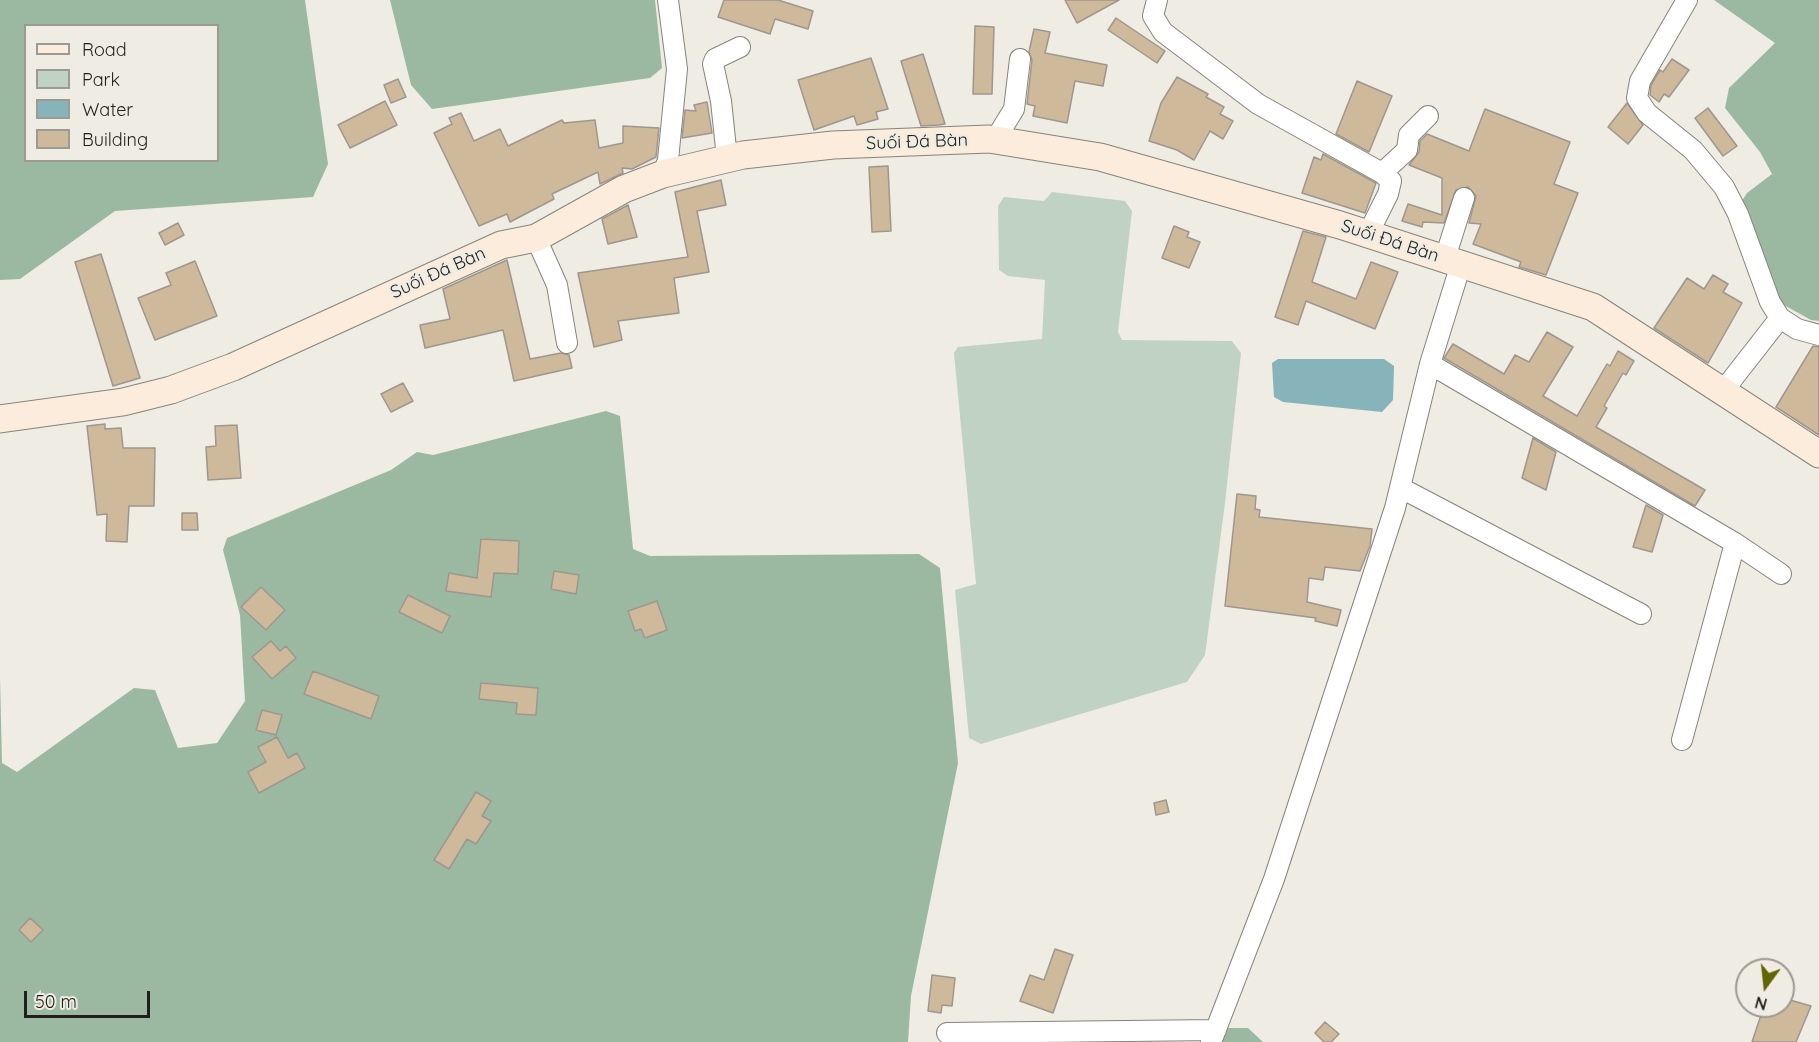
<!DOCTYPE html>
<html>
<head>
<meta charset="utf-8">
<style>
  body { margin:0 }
  #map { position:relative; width:1819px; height:1042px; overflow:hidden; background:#efece3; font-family:Quicksand,sans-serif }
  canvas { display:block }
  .legend { position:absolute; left:24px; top:24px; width:195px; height:138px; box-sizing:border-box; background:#efece3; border:2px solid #9c9a93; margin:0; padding:8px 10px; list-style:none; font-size:18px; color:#201f1c }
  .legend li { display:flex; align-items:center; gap:12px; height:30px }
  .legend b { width:30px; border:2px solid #9c9a93 }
  .north { position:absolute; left:1735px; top:958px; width:60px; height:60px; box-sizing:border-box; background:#efece3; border:2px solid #9c9a93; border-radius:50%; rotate:195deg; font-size:16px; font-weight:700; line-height:24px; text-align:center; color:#201f1c }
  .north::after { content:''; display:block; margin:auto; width:21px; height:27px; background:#5f6604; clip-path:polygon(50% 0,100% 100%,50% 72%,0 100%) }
  .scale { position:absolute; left:24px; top:991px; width:126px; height:27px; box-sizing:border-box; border:3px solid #201f1c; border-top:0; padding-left:8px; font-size:18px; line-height:21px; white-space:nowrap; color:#201f1c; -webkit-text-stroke:4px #efece3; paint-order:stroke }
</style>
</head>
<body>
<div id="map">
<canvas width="1819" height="1042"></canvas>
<ul class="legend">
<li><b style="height:8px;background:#fbecdb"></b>Road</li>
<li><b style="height:16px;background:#c0d3c3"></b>Park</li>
<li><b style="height:16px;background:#87b3bb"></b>Water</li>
<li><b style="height:16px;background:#ceb99a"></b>Building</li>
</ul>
<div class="north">N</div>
<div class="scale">50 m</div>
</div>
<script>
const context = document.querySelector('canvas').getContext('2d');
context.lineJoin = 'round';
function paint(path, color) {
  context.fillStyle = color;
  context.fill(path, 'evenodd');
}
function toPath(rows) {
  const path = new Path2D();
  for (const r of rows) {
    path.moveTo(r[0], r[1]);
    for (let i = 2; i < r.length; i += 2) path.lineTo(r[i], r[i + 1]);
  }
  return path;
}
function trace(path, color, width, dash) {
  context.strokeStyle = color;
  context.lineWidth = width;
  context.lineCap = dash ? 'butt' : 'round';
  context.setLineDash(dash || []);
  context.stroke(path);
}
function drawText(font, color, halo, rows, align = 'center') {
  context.font = font + ' Quicksand,sans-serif';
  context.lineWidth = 5;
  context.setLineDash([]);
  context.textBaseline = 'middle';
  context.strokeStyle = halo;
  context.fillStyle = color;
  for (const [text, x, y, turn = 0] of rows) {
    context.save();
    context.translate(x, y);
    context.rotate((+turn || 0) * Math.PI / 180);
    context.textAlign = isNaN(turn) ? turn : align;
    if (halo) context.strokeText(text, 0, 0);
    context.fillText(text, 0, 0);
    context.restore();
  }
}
paint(toPath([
  [1052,192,1125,201,1132,211,1118,332,1122,340,1232,341,1241,353,1225,503,1205,655,1187,682,981,744,969,738,955,590,976,584,954,353,958,347,1042,339,1045,280,1008,276,999,270,998,206,1004,197,1044,201]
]), '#c0d3c3');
paint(toPath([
  [0,0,305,0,328,164,313,197,115,211,20,279,0,280],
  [26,26,218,26,218,160,26,160],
  [390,0,655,0,662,68,650,78,432,109,411,85],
  [1714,0,1819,0,1819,321,1811,320,1782,304,1765,273,1740,204,1747,193,1772,174,1760,152,1725,108,1729,88,1775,43],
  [606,411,620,416,633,549,650,556,919,554,940,568,958,763,911,996,908,1042,0,1042,0,677,2,763,17,772,134,688,155,690,178,748,217,743,245,701,240,615,223,550,227,538,391,470,417,452,433,455],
  [1225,1028,1248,1028,1263,1042,1220,1042]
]), '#9bb9a1');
paint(toPath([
  [1278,359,1384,359,1394,366,1393,400,1382,412,1283,402,1274,397,1272,363]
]), '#87b3bb');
const building = toPath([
  [724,0,778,0,813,11,808,29,775,19,770,34,718,17,724,0],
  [1065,0,1119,0,1077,23,1065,0],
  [1116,18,1165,51,1157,63,1108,30,1116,18],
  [975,26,994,27,992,94,973,94,975,26],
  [1034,29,1050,32,1045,53,1107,65,1103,86,1075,81,1067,123,1033,116,1035,106,1027,104,1032,60,1029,52,1034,29],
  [923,54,945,124,939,125,921,126,901,61,923,54],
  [871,58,888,109,876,112,878,119,857,125,854,116,814,130,798,80,871,58],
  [1672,59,1689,70,1669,97,1664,94,1659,102,1650,95,1651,85,1660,70,1663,72,1672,59],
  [1177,77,1208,94,1206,97,1224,107,1220,114,1233,121,1223,139,1210,131,1194,160,1177,150,1149,141,1161,103,1177,77],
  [398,79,406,97,391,103,384,85,398,79],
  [1357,81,1392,96,1369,152,1336,134,1357,81],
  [385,101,397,125,350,148,338,125,385,101],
  [707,102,712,133,682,138,685,110,696,111,694,105,707,102],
  [1627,103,1643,125,1628,144,1608,127,1627,103],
  [1708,108,1737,146,1723,156,1695,118,1708,108],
  [1485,109,1570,142,1554,184,1578,193,1546,275,1519,267,1521,262,1473,244,1481,224,1469,223,1476,196,1468,187,1456,190,1444,223,1423,222,1422,227,1402,221,1408,204,1442,215,1442,178,1409,165,1419,152,1420,141,1427,134,1469,151,1485,109],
  [461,113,474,141,500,129,508,146,562,120,564,123,595,120,599,148,623,143,623,126,659,128,656,157,632,169,622,168,623,173,600,184,598,172,552,194,554,199,510,222,507,214,479,226,434,133,452,124,449,118,461,113],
  [1323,154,1376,183,1365,213,1302,193,1314,157,1321,160,1323,154],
  [888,166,891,231,872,232,869,167,888,166],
  [721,180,726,205,697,211,709,272,674,278,679,313,618,321,622,340,594,347,578,273,688,257,675,192,721,180],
  [628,205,637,237,608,244,602,219,628,205],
  [178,223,184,235,165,245,159,233,178,223],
  [1174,226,1189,232,1187,237,1200,242,1189,268,1162,258,1174,226],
  [1303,231,1326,237,1312,282,1356,299,1371,262,1398,272,1375,329,1306,301,1298,325,1275,317,1303,231],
  [101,254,140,378,113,386,75,262,101,254],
  [507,260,530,359,561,353,569,355,572,368,514,381,503,330,425,348,420,325,450,319,443,289,507,260],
  [195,261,217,316,155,340,138,298,171,285,166,273,195,261],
  [1713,275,1728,284,1723,292,1742,303,1708,363,1654,328,1687,278,1704,289,1713,275],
  [1547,332,1573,347,1543,396,1577,416,1607,364,1610,366,1618,351,1634,361,1626,375,1623,373,1604,406,1607,408,1596,427,1705,490,1695,506,1444,358,1453,344,1504,374,1515,355,1529,362,1547,332],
  [1813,346,1819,347,1819,435,1776,407,1813,346],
  [403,383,413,401,391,412,381,394,403,383],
  [105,424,105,429,121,428,123,448,155,448,154,506,129,506,127,542,106,541,107,514,97,515,87,426,105,424],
  [237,425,241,478,208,480,206,447,216,446,215,426,237,425],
  [1533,438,1556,452,1546,490,1522,478,1533,438],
  [1237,494,1256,496,1255,509,1260,510,1259,517,1372,529,1370,546,1360,571,1325,567,1323,580,1309,578,1307,602,1341,610,1337,626,1315,621,1316,618,1225,606,1237,494],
  [1646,505,1663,515,1652,552,1633,547,1646,505],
  [182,513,197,513,198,530,182,530,182,513],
  [481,539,519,541,518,574,494,573,491,597,446,591,449,573,477,578,481,539],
  [554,571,579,575,576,594,551,589,554,571],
  [261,587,285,610,266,630,241,607,261,587],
  [408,595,450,616,442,633,399,612,408,595],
  [657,601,667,630,645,638,641,629,635,631,628,611,657,601],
  [271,641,280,651,286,646,296,658,272,679,252,657,271,641],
  [313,671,379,696,371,719,304,694,313,671],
  [481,683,538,688,536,715,516,714,517,703,479,699,481,683],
  [262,710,282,715,276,735,256,730,262,710],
  [277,737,288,758,297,753,305,768,259,793,248,772,266,762,258,747,277,737],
  [476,792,491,801,482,816,491,821,476,844,467,839,449,869,434,860,476,792],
  [1166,800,1169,812,1156,815,1154,803,1166,800],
  [30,918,43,930,31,942,19,930,30,918],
  [1055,949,1073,955,1053,1013,1020,1001,1030,975,1044,980,1055,949],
  [932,975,955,978,952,1006,942,1005,941,1013,928,1011,932,975],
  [1783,998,1811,1006,1796,1042,1752,1042,1764,1006,1783,1006,1783,998],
  [1325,1022,1339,1034,1331,1042,1324,1042,1315,1033,1325,1022]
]);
paint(building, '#ceb99a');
trace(building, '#9d9790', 1.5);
const street = toPath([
  [1157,0,1153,16,1163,32,1258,104,1382,173,1391,181,1388,194,1368,234],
  [1687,0,1640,81,1637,98,1647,113,1693,150,1724,187,1738,214,1770,302,1780,318,1797,329,1819,335],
  [995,140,1014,109,1020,59],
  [727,158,721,101,713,64,715,59,740,47],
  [1382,173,1407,150,1409,135,1428,116],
  [663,174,668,160,677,69,668,0],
  [536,238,557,285,567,343],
  [1445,258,1464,198],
  [1430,364,1735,543,1781,574],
  [1723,391,1780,318],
  [1401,488,1641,614],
  [1682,740,1735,543],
  [947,1033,1216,1030],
  [1211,1042,1274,879,1395,508,1430,364,1461,264]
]);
const secondary = toPath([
  [0,419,123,402,171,390,233,367,501,245,536,238,624,189,663,174,743,155,833,145,989,139,1100,157,1340,225,1593,307,1819,454]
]);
trace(street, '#86847c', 22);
trace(secondary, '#86847c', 29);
trace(street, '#fff', 20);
trace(secondary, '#fbecdb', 27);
drawText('18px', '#201f1c', '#efece3', [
  ["Suối Đá Bàn",917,142,-2],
  ["Suối Đá Bàn",1390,241,18],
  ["Suối Đá Bàn",438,273,-24]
]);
</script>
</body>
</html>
